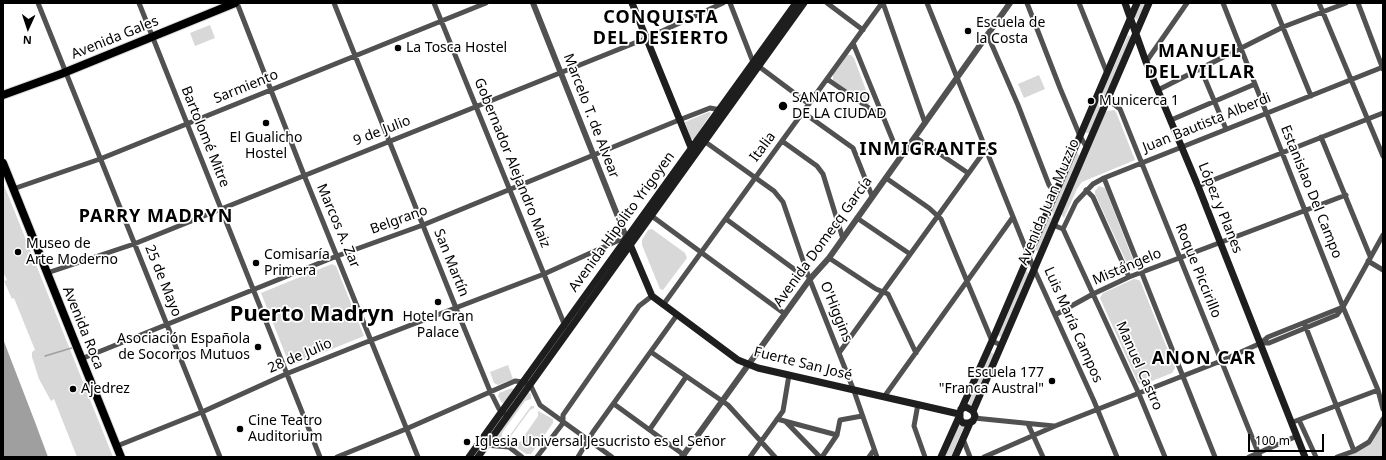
<!DOCTYPE html>
<html>
<head>
<meta charset="utf-8">
<style>
  body { margin:0 }
  #map { position:relative; width:1386px; height:460px; overflow:hidden; background:#fff; font-family:"Noto Sans",sans-serif }
  canvas { display:block }
  .frame { position:absolute; inset:0; border:4px solid #000; pointer-events:none }
  .north { position:absolute; left:8px; top:8px; width:40px; height:40px; -webkit-text-stroke:3px #fff; paint-order:stroke; rotate:183deg; font-size:11px; font-weight:700; line-height:16px; text-align:center; color:#000 }
  .north::after { content:''; display:block; margin:auto; width:14px; height:18px; background:#000; clip-path:polygon(50% 0,100% 100%,50% 72%,0 100%) }
  .scale { position:absolute; left:1248px; top:434px; width:76px; height:18px; box-sizing:border-box; border:2px solid #000; border-top:0; padding-left:5px; font-size:12px; line-height:14px; white-space:nowrap; color:#000; -webkit-text-stroke:3px #fff; paint-order:stroke }
</style>
</head>
<body>
<div id="map">
<canvas width="1386" height="460"></canvas>
<div class="frame"></div>
<div class="north">N</div>
<div class="scale">100 m</div>
</div>
<script>
const context = document.querySelector('canvas').getContext('2d');
context.lineJoin = 'round';
function paint(path, color) {
  context.fillStyle = color;
  context.fill(path, 'evenodd');
}
function toPath(rows) {
  const path = new Path2D();
  for (const r of rows) {
    path.moveTo(r[0], r[1]);
    for (let i = 2; i < r.length; i += 2) path.lineTo(r[i], r[i + 1]);
  }
  return path;
}
function trace(path, color, width, dash) {
  context.strokeStyle = color;
  context.lineWidth = width;
  context.lineCap = dash ? 'butt' : 'round';
  context.setLineDash(dash || []);
  context.stroke(path);
}
function drawText(font, color, halo, rows, align = 'center') {
  context.font = font + ' "Noto Sans",sans-serif';
  context.lineWidth = 3.5;
  context.setLineDash([]);
  context.textBaseline = 'middle';
  context.strokeStyle = halo;
  context.fillStyle = color;
  for (const [text, x, y, turn = 0] of rows) {
    context.save();
    context.translate(x, y);
    context.rotate((+turn || 0) * Math.PI / 180);
    context.textAlign = isNaN(turn) ? turn : align;
    if (halo) context.strokeText(text, 0, 0);
    context.fillText(text, 0, 0);
    context.restore();
  }
}
paint(toPath([
  [1140,3,1146,3,1137,20,1134,17],
  [210,25,215,38,195,46,190,33],
  [1128,35,1131,37,1090,133,1086,133,1085,131],
  [847,55,851,55,854,58,870,101,869,104,866,104,833,80,833,74],
  [1039,75,1045,89,1024,98,1018,84],
  [1114,110,1116,112,1135,160,1082,182,1077,189,1064,218,1061,214,1105,113,1107,111],
  [709,112,711,113,710,115,694,139,691,139,685,122],
  [1077,152,1080,156,1039,250,1037,251,1034,248],
  [4,185,39,272,113,457,77,457,54,399,51,401,39,379,32,357,32,352,35,350,14,298,12,299,4,281,7,280,3,272],
  [1099,186,1105,188,1135,265,1133,271,1130,270,1095,194,1095,191],
  [652,229,685,253,687,258,663,290,660,289,642,245,642,240,648,230],
  [332,264,336,266,364,336,290,366,261,293],
  [1026,270,1029,274,1002,336,1000,337,997,334],
  [1134,279,1139,280,1141,283,1175,368,1172,373,1142,385,1138,383,1100,298,1103,293],
  [989,352,993,353,994,356,972,407,968,405],
  [508,365,513,379,498,385,494,383,490,372],
  [512,388,514,389,505,402,502,403,498,396,499,393],
  [528,392,531,394,531,399,525,401,502,433,502,441,496,442,494,440],
  [531,406,534,406,534,408,530,410,511,436,512,439,509,441,508,438],
  [538,411,553,419,553,423,531,454,526,454,515,446,515,443,520,442,538,416],
  [1383,422,1383,457,1342,457,1371,444],
  [960,423,965,425,951,457,945,457]
]), '#d8d8d8');
paint(toPath([
  [3,339,35,422,48,457,3,457]
]), '#9f9f9f');
trace(toPath([
  [45,356,75,347]
]), '#9f9f9f', 1.5);
const primary = toPath([
  [3,95,61,74,235,3],
  [3,163,121,457]
]);
trace(primary, '#dbdbdb', 10);
trace(toPath([
  [38,3,220,457],
  [139,3,320,457],
  [237,3,304,175,418,457],
  [334,3,456,308,490,391,499,409,504,413],
  [434,3,565,326],
  [730,3,753,62,809,104],
  [827,3,863,30],
  [883,3,925,123],
  [927,3,1034,269,1094,401,1117,457],
  [1027,3,1060,88,1080,136,1087,148],
  [1079,3,1107,73],
  [1223,3,1343,307,1378,390,1383,409],
  [1273,3,1311,96],
  [1319,3,1383,156],
  [1358,3,1383,69],
  [988,36,1018,105,1049,185,1055,193],
  [853,43,900,158],
  [1146,62,1187,3],
  [1200,67,1226,129],
  [827,79,882,117],
  [1158,90,1283,27,1346,3],
  [1107,99,1120,109,1260,457],
  [804,113,853,148,872,196],
  [1171,120,1255,84],
  [915,137,968,173],
  [1321,137,1370,256],
  [704,141,774,191,783,202,808,275,854,391,877,457],
  [782,141,817,166,823,174,843,239],
  [886,178,929,208,941,219,992,341,1001,345],
  [1104,178,1215,457],
  [1198,186,1383,113],
  [13,189,100,159,486,3],
  [1086,190,1093,197,1129,277],
  [649,214,785,314],
  [857,218,910,254],
  [726,219,798,272,808,275],
  [1053,225,1063,229,1139,394,1165,457],
  [1063,229,1076,202,1093,184,1104,178,1383,67],
  [829,258,876,289,888,294,916,353],
  [1368,261,1383,270],
  [47,273,134,244,647,38,723,3],
  [663,305,882,3],
  [1343,307,1383,235],
  [1055,315,1093,294,1129,277,1346,195],
  [1305,325,1354,451],
  [651,352,728,405,775,457],
  [839,353,986,149],
  [81,359,337,256,423,225,679,120,710,108,721,110],
  [884,397,1013,217],
  [614,404,684,455],
  [918,404,914,426,925,457],
  [974,418,1054,426],
  [777,419,837,435],
  [1299,420,1316,457],
  [786,422,820,457],
  [1293,422,1378,390],
  [1028,424,1043,457],
  [650,429,686,377],
  [963,439,970,457],
  [485,445,509,447,522,457],
  [117,446,202,412,286,374,364,343,544,274,626,237],
  [337,457,406,429,515,381,523,382,530,384,540,405,612,457],
  [537,457,563,423,563,415,639,306,652,296],
  [578,457,593,432,677,315],
  [750,457,783,411,789,375],
  [822,457,837,435,840,420,862,416],
  [869,457,874,450],
  [984,457,1055,426,1221,361,1261,343,1268,337,1343,307,1337,315,1269,343,1261,343],
  [1249,457,1297,436],
  [1337,457,1354,451,1369,442,1383,419]
]), '#515151', 5);
trace(toPath([
  [533,3,626,237],
  [682,457,810,279,829,258,1010,3]
]), '#515151', 6);
trace(toPath([
  [632,3,692,150],
  [1125,3,1146,62,1198,186,1305,457],
  [629,242,652,296,738,360,758,368,959,414],
  [961,409,966,407,973,411,975,416,973,421,969,423,963,423,960,419,960,412,992,341,1137,3],
  [973,411,1149,3],
  [469,457,796,3],
  [478,457,804,3],
  [941,457,959,417],
  [955,457,970,423]
]), '#1e1e1e', 7);
trace(primary, '#000', 8);
for (const [x, y, r, color] of [
  [968,31,4,"#000"],
  [398,48,4,"#000"],
  [1091,101,4,"#000"],
  [783,106,5,"#000"],
  [266,123,4,"#000"],
  [18,252,4,"#000"],
  [256,263,4,"#000"],
  [438,302,4,"#000"],
  [258,347,4,"#000"],
  [1052,381,4,"#000"],
  [73,389,4,"#000"],
  [240,429,4,"#000"],
  [467,442,4,"#000"]
]) {
  const dot = new Path2D();
  dot.arc(x, y, r, 0, 2 * Math.PI);
  context.fillStyle = color;
  context.fill(dot);
  trace(dot, '#fff', 1.5);
}
drawText('14px', '#000', '#fff', [
  ["Escuela de",976,23],
  ["la Costa",976,39],
  ["La Tosca Hostel",406,48],
  ["SANATORIO",792,98],
  ["DE LA CIUDAD",792,114],
  ["Municerca 1",1099,101],
  ["El Gualicho",266,138,"center"],
  ["Hostel",266,154,"center"],
  ["Museo de",26,244],
  ["Arte Moderno",26,260],
  ["Comisaría",264,255],
  ["Primera",264,271],
  ["Hotel Gran",438,317,"center"],
  ["Palace",438,333,"center"],
  ["Asociación Española",250,339,"right"],
  ["de Socorros Mutuos",250,355,"right"],
  ["Escuela 177",1044,373,"right"],
  ["\"Franca Austral\"",1044,389,"right"],
  ["Ajedrez",81,389],
  ["Cine Teatro",248,421],
  ["Auditorium",248,437],
  ["Iglesia Universal Jesucristo es el Señor",475,442]
], 'left');
drawText('14px', '#000', '#fff', [
  ["Avenida Gales",115,38,-22],
  ["Sarmiento",246,87,-22],
  ["Marcelo T. de Alvear",591,116,69],
  ["Juan Bautista Alberdi",1207,123,-22],
  ["9 de Julio",382,131,-21],
  ["Bartolomé Mitre",205,137,68],
  ["Italia",763,147,-53],
  ["Gobernador Alejandro Maiz",512,163,68],
  ["Estanislao Del Campo",1311,192,68],
  ["Avenida Juan Muzzio",1049,202,-67],
  ["López y Planes",1220,208,68],
  ["Belgrano",399,220,-20],
  ["Avenida Hipólito Yrigoyen",622,222,-54],
  ["Marcos A. Zar",338,226,67],
  ["Avenida Domecq García",823,242,-54],
  ["San Martín",451,263,68],
  ["Mistángelo",1127,267,-23],
  ["Roque Piccirillo",1198,271,68],
  ["25 de Mayo",163,281,68],
  ["O'Higgins",836,312,68],
  ["Luis María Campos",1073,325,66],
  ["Avenida Roca",83,328,68],
  ["28 de Julio",300,356,-23],
  ["Fuerte San José",803,364,14],
  ["Manuel Castro",1139,366,66]
]);
context.letterSpacing = '1px';
drawText('bold 18px', '#000', '#fff', [
  ["CONQUISTA",661,18],
  ["DEL DESIERTO",661,39],
  ["MANUEL",1200,52],
  ["DEL VILLAR",1200,73],
  ["INMIGRANTES",929,150],
  ["PARRY MADRYN",156,217],
  ["ANON CAR",1204,359]
]);
context.letterSpacing = '0px';
drawText('bold 22px', '#000', '#fff', [
  ["Puerto Madryn",312,315]
]);
</script>
</body>
</html>
